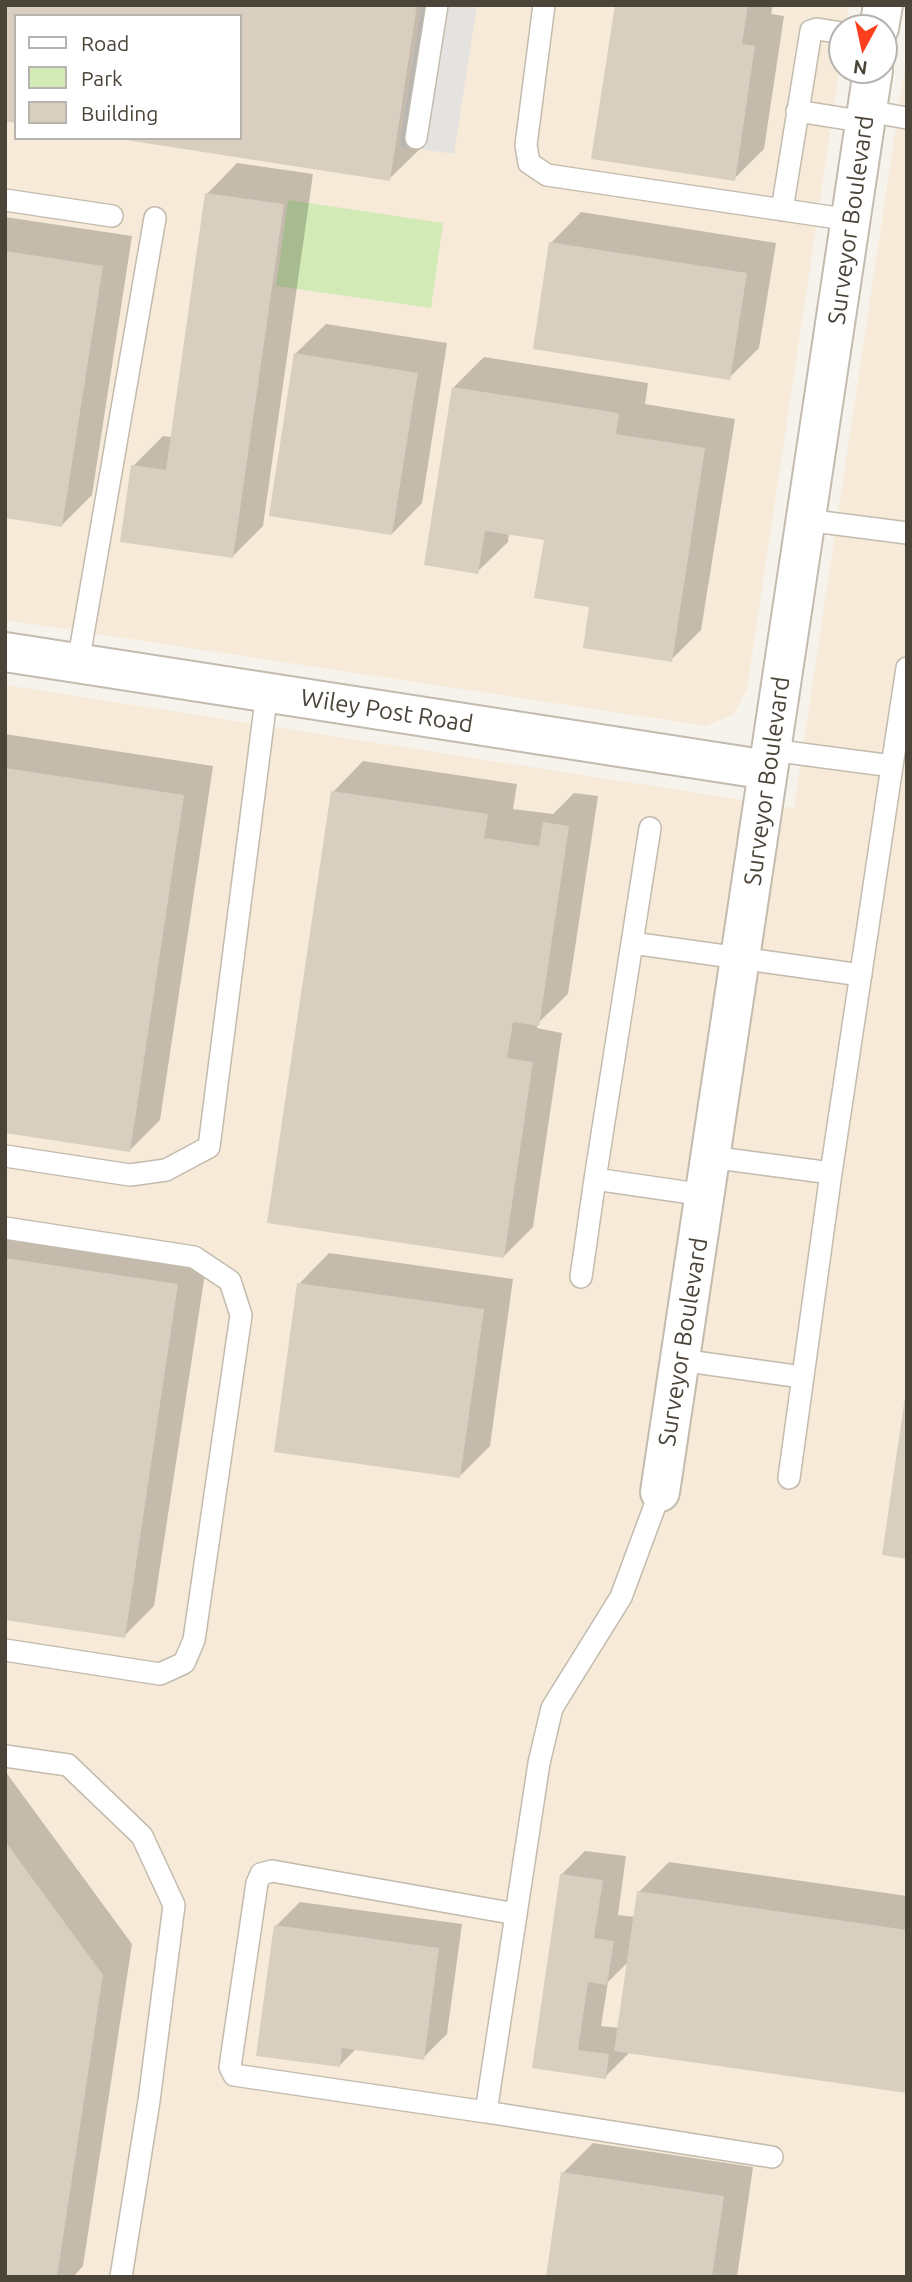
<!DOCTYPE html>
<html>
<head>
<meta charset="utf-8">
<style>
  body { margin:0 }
  #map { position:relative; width:912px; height:2282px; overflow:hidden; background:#f6f3ec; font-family:Ubuntu,sans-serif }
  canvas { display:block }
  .frame { position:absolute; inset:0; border:7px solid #4b4439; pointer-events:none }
  .legend { position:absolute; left:14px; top:14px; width:228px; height:126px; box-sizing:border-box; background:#fff; border:2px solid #b7b4b0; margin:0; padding:9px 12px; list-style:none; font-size:21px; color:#4b4439 }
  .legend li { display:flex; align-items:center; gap:14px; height:35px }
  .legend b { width:35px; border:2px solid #b7b4b0 }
  .north { position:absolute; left:828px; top:14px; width:70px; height:70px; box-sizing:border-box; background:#fff; border:2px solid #b7b4b0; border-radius:50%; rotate:188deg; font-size:19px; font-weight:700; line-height:28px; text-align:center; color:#4b4439 }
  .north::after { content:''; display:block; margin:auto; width:24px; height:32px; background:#fc3f1d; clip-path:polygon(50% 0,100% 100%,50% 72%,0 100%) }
</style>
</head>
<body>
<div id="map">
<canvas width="912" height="2282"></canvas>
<div class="frame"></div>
<ul class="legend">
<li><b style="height:9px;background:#fff"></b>Road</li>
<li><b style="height:19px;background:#d2eab5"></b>Park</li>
<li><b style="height:19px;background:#d8cfc1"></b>Building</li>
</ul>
<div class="north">N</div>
</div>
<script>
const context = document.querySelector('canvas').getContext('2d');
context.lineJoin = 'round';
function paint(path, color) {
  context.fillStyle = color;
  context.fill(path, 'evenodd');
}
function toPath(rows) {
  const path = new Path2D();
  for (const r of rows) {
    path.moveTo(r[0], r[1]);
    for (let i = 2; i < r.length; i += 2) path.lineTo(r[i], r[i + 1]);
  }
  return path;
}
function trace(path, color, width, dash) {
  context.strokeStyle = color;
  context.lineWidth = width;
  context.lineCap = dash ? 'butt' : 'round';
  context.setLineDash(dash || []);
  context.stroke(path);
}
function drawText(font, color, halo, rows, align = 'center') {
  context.font = font + ' Ubuntu,sans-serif';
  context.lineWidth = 5;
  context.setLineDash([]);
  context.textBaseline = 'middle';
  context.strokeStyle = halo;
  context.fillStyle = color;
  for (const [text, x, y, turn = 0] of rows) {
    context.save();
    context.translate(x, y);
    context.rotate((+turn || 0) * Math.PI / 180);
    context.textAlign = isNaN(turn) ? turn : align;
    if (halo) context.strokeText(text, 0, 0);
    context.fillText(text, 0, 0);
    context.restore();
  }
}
paint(toPath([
  [5,5,849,5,846,28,842,28,842,53,747,689,734,714,706,726,5,620],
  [16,16,240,16,240,138,16,138],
  [907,53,907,2277,5,2277,5,685,794,808]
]), '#f7ead8');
paint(toPath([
  [288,200,443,223,431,308,276,286]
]), '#d2eab5');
paint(toPath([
  [422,5,477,5,454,154,400,146]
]), '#e5e3e0');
paint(toPath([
  [5,5,442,5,420,149,389,179,126,138,240,138,240,16],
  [617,5,773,5,771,14,784,16,764,149,734,179],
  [237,163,313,174,263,526,233,556,133,466,163,436,172,437,207,194],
  [581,212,776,243,759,348,729,378,551,243],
  [5,217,132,236,92,495,62,525,5,516],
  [326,324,447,343,422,503,392,534,295,354],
  [484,357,648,383,645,404,735,419,701,630,671,660,591,605,546,539,509,533,508,542,477,572,454,387],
  [5,734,213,766,160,1120,130,1150,5,1131],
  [363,761,517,784,513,809,553,814,574,793,598,796,568,994,537,1024,537,1028,562,1033,533,1227,503,1257,333,792],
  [5,1224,208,1254,154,1606,124,1636,5,1618],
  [329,1253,513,1279,490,1446,460,1476,299,1284],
  [5,1771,132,1944,83,2266,73,2277,5,2277],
  [585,1851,626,1856,618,1915,635,1917,639,1892,669,1862,907,1896,907,2091,629,2053,605,2077,534,2067,561,1875],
  [629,1961,619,2028,601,2026,608,1982],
  [300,1902,462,1924,447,2034,423,2058,356,2049,339,2066,276,1926],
  [593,2143,753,2167,737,2277,548,2277,563,2173]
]), '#0003');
paint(toPath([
  [5,5,417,5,390,181,126,140,240,138,240,16,16,16,16,123,5,121],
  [615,5,748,5,742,44,755,46,735,181,591,159],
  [205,193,284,204,233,558,120,542,131,465,166,470],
  [549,242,747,273,730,380,533,349],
  [5,251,103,266,62,527,5,518],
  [294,353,418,373,392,535,269,516],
  [452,387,619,413,616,434,705,448,672,662,583,648,589,607,534,598,544,540,485,531,478,574,424,565],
  [5,768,184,795,130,1152,5,1133],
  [331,791,488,814,484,838,539,846,543,822,569,826,539,1026,513,1022,507,1058,533,1062,504,1258,267,1223],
  [5,1258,178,1284,125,1638,5,1620],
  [297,1283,484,1309,460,1478,274,1452],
  [905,1397,907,1397,907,1559,882,1555],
  [5,1841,103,1975,57,2277,5,2277],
  [560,1874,603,1880,594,1938,614,1941,607,1985,588,1982,578,2050,609,2054,606,2079,532,2068],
  [637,1891,907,1930,907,2093,614,2051],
  [274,1925,439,1948,424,2060,342,2048,340,2067,256,2056],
  [561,2172,724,2196,712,2277,546,2277]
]), '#d8cfc1');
const lane = toPath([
  [544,5,526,145,529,163,547,175,851,220],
  [797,111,866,122],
  [867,111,907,118],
  [416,138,437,5],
  [5,200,112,216],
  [782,210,811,31,817,29,842,33],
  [806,520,907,533],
  [78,663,155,218],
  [771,750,892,766,831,1173,789,1478],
  [892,766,907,668],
  [632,943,650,828],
  [5,1156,130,1175,166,1170,209,1147,267,692],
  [710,1157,831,1173],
  [705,1195,595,1179,632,943,861,975],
  [5,1228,194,1257,230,1281,241,1315,194,1640,184,1663,160,1674,5,1650],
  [581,1277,595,1179],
  [680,1360,802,1377],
  [660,1492,621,1597,552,1708,539,1763,486,2112,772,2157],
  [5,1756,68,1765,142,1836,174,1905,149,2101,121,2277],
  [486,2112,234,2075,230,2067,257,1883,261,1874,272,1871,516,1914]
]);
const street = toPath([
  [879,28,883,5],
  [5,652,768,770],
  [660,1492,873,70]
]);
trace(lane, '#c2bbae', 24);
trace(street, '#c2bbae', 42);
trace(lane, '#fff', 21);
trace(street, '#fff', 38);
drawText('24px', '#4b4439', '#fff', [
  ["Surveyor Boulevard",851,220,-82],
  ["Wiley Post Road",387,711,9],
  ["Surveyor Boulevard",767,781,-82],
  ["Surveyor Boulevard",683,1342,-81]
]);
</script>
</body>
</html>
